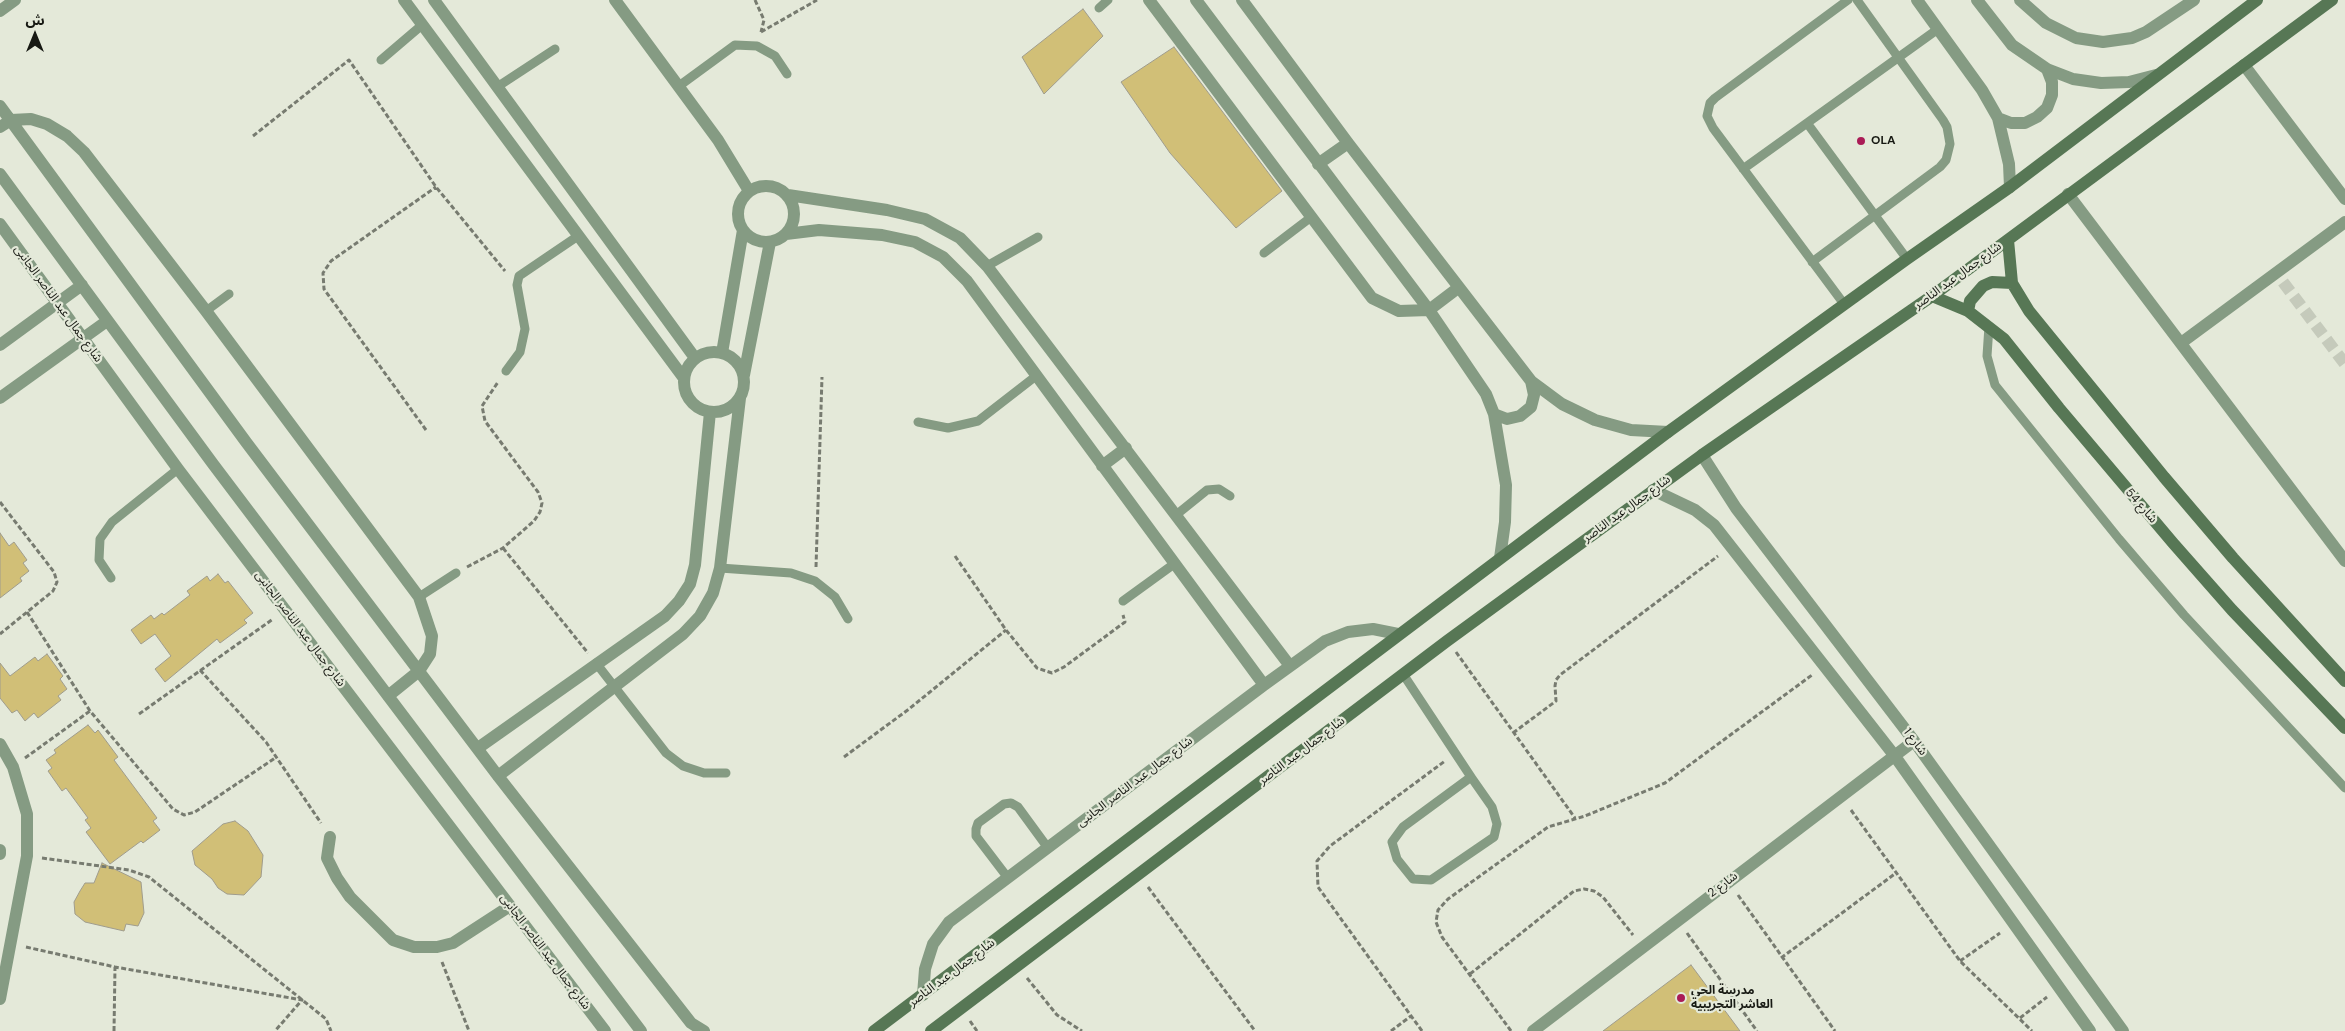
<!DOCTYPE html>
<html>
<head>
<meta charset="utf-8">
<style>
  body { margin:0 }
  #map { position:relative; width:2345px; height:1031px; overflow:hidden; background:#e4e9d9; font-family:"DM Sans","Noto Sans Arabic",sans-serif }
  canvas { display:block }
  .north { position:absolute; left:10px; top:10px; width:50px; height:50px; -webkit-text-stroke:4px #e4e9d9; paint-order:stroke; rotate:0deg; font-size:14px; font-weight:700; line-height:20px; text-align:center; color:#171913 }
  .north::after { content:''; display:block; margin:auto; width:18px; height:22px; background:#171913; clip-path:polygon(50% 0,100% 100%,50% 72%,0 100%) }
</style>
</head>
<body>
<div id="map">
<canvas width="2345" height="1031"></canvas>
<div class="north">ش</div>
</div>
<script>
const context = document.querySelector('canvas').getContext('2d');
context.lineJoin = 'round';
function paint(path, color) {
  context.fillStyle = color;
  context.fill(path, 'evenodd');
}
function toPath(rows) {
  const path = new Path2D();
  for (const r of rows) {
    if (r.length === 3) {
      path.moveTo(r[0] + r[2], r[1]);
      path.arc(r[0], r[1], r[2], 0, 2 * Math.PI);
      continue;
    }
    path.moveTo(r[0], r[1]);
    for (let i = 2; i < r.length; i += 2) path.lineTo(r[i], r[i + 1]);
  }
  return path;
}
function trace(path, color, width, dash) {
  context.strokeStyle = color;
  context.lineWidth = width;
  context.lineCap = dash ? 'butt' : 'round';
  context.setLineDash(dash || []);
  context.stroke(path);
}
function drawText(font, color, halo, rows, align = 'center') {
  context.font = font + ' "DM Sans","Noto Sans Arabic",sans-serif';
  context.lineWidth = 4.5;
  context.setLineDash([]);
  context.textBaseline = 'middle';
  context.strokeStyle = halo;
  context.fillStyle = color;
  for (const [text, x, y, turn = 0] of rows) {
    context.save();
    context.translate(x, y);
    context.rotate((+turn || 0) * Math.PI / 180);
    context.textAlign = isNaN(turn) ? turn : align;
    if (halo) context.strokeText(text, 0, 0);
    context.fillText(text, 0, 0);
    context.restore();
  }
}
const building = toPath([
  [1083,9,1103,36,1044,94,1022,57,1083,9],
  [1174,47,1282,191,1236,228,1170,153,1121,82,1174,47],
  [0,533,9,546,14,542,27,560,23,563,29,571,20,578,22,581,0,598,0,533],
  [218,574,225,583,228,581,253,613,244,620,247,623,220,643,217,639,165,682,155,669,171,656,155,634,141,644,131,630,151,615,154,619,162,613,164,615,190,595,187,591,207,576,210,581,218,574],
  [47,654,63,676,60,679,67,689,58,696,61,700,38,718,34,713,25,721,17,710,12,713,0,698,0,663,10,676,35,657,38,661,47,654],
  [88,725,95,733,98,730,118,757,114,760,157,818,153,821,160,830,143,843,141,841,110,864,86,832,91,828,85,820,88,818,66,788,62,791,48,771,52,768,46,760,56,753,54,750,88,725],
  [235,821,248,831,263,855,261,877,244,895,227,894,218,888,212,879,195,865,192,851,223,824,235,821],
  [102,863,141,882,144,913,138,926,126,924,124,931,85,922,75,914,74,902,80,891,85,883,94,883,102,863],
  [1691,965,1740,1031,1603,1031,1691,965]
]);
paint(building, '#d1bf77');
trace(building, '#9f9c8d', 1);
trace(toPath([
  [2283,282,2345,364]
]), '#c5cabb', 12, [12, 6]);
trace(toPath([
  [755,0,764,20,761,32],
  [761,32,817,0],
  [253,136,349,60,436,187,505,271],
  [426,430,324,289,323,273,331,261,436,187],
  [0,502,54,572,57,582,53,591,0,634],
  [503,548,588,653],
  [955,556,1006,630,1037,668,1052,673,1064,667,1125,622,1123,615],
  [467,567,503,548,534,521,540,512,542,503,538,492,485,421,482,406,498,382],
  [816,567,822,377],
  [27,612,90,711,173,809,184,815,195,812,275,758],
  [1456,652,1575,818],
  [200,670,266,742,321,823],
  [139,714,273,619],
  [1513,733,1556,701,1555,686,1556,680,1560,675,1718,556],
  [844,757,909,709,1006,630],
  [25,758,90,711],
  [1851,810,1960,961,2032,1031],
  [42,858,129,870,149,877,326,1019,331,1031],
  [1148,887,1255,1031],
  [1738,895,1835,1031],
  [1687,933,1757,1031],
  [26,947,115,967,302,1000,275,1031],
  [1781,958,1896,873],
  [1960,961,2000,933],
  [442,962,469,1031],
  [1470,974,1574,891,1584,889,1594,891,1603,897,1633,935],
  [1027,978,1057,1015,1082,1031],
  [2020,1018,2047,997],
  [970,1021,977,1031],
  [114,1031,115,967],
  [1391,1031,1411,1016],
  [1422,1031,1318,887,1317,861,1330,846,1445,761],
  [1511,1031,1442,937,1436,922,1438,910,1448,899,1548,827,1585,816,1665,783,1812,675]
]), '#777b70', 3, [5, 2.5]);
trace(toPath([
  [1099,8,1108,0],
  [381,60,422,25],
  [679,86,735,45,757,46,775,56,787,74],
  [497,87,555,49],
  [1807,123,1907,259],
  [1743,169,1938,29],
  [1264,253,1310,218],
  [1812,262,1940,167,1946,160,1950,144,1947,127,1943,120,1857,0],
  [987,266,1038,237],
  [1844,304,1713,128,1707,116,1710,103,1715,98,1848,0],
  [206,311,229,294],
  [1989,326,1987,356,1995,385,2119,539,2184,615,2345,788],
  [506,371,520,352,525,329,517,285,519,276,578,236],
  [918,422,948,428,978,421,1036,376],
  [1176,515,1207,490,1219,489,1230,496],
  [720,568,791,573,815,581,835,597,848,619],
  [111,578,99,560,100,539,112,522,178,469],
  [419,597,456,573],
  [1123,601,1174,564],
  [596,663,666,753,683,766,704,773,726,773],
  [1403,674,1471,777,1492,807,1497,824,1494,837,1431,880,1413,879,1397,859,1392,842,1403,827,1471,777],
  [1008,878,976,836,976,829,978,823,1004,804,1011,803,1018,807,1048,848]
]), '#859b83', 9);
trace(toPath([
  [404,0,683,377],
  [434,0,695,358],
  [615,0,718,140,749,191],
  [1149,0,1372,298,1399,311,1429,310,1458,288],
  [1196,0,1429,310,1486,394,1494,414,1506,485,1505,522,1500,558],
  [1242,0,1348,143,1531,381,1562,404,1595,420,1631,430,1668,432],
  [1917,0,1982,90,1998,118,2009,164,2010,187],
  [1977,0,2012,45,2047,69,2073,79,2101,83,2129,82,2156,75],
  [2020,0,2046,23,2076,38,2103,42,2132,38,2146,32,2194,0],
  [0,11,15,0],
  [2244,65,2345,199],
  [0,106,246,442,498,776,691,1023,704,1031],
  [1998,118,2011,123,2025,123,2037,117,2047,108,2052,95,2052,82,2047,69],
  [0,127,11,120,31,119,47,124,67,136,84,152,206,311,419,597,432,636,430,654,419,671,388,696],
  [1318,164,1348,143],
  [0,174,213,464,641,1031],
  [766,214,28],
  [2068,194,2345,561],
  [788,195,887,210,925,219,960,238,987,266,1290,666],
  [0,224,178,469,605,1031],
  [786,234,819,230,882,235,915,242,943,257,967,281,1264,685],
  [2181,343,2345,222],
  [0,345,82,285],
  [714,382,30],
  [722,353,743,230],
  [744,375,770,242],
  [0,398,107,321],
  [1494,414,1507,419,1520,416,1531,407,1534,395,1531,381],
  [1702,455,1736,508,1914,741,2123,1031],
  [1102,466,1126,448],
  [1653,490,1695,510,1714,525,1894,755,2090,1031],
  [0,744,13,767,27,814,27,856,0,999],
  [478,748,665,616,679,601,690,584,695,565,710,412],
  [498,776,683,634,700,616,713,593,720,568,740,398],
  [330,837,327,858,337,878,350,897,393,940,414,947,437,947,453,943,510,906],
  [0,850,0,854],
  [923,995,925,969,933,944,949,922,1264,685,1325,641,1348,632,1373,629,1398,634],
  [1533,1031,1914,741]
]), '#859b83', 12);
trace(toPath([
  [2008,240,2012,283,2029,311,2164,477,2233,558,2345,681],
  [1932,296,1968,311,2004,339,2059,408,2173,543,2232,610,2345,728],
  [1968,311,1970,301,1983,286,1992,282,2012,283],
  [874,1031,1668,432,1907,259,2010,187,2257,0],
  [931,1031,1447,641,1702,455,1932,296,2332,0]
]), '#577755', 12);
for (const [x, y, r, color] of [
  [1861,141,5,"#aa1b56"],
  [1681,998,5,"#aa1b56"]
]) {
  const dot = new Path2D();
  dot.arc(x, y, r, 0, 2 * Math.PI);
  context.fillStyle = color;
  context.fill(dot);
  trace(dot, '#e4e9d9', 2);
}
drawText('bold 12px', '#171913', '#e4e9d9', [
  ["OLA",1871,141],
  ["مدرسة الحى",1691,991],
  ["العاشر التجريبية",1691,1005]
], 'left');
drawText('12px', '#171913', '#e4e9d9', [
  ["شارع جمال عبد الناصر",1958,276,-36],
  ["شارع جمال عبد الناصر الجانبى",58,304,54],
  ["شارع 54",2141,506,49],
  ["شارع جمال عبد الناصر",1627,509,-36],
  ["شارع جمال عبد الناصر الجانبى",300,629,53],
  ["شارع 1",1915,742,53],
  ["شارع جمال عبد الناصر",1302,751,-37],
  ["شارع جمال عبد الناصر الجانبى",1135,782,-37],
  ["شارع 2",1723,885,-37],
  ["شارع جمال عبد الناصر الجانبى",545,952,53],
  ["شارع جمال عبد الناصر",952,973,-37]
]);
</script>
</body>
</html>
